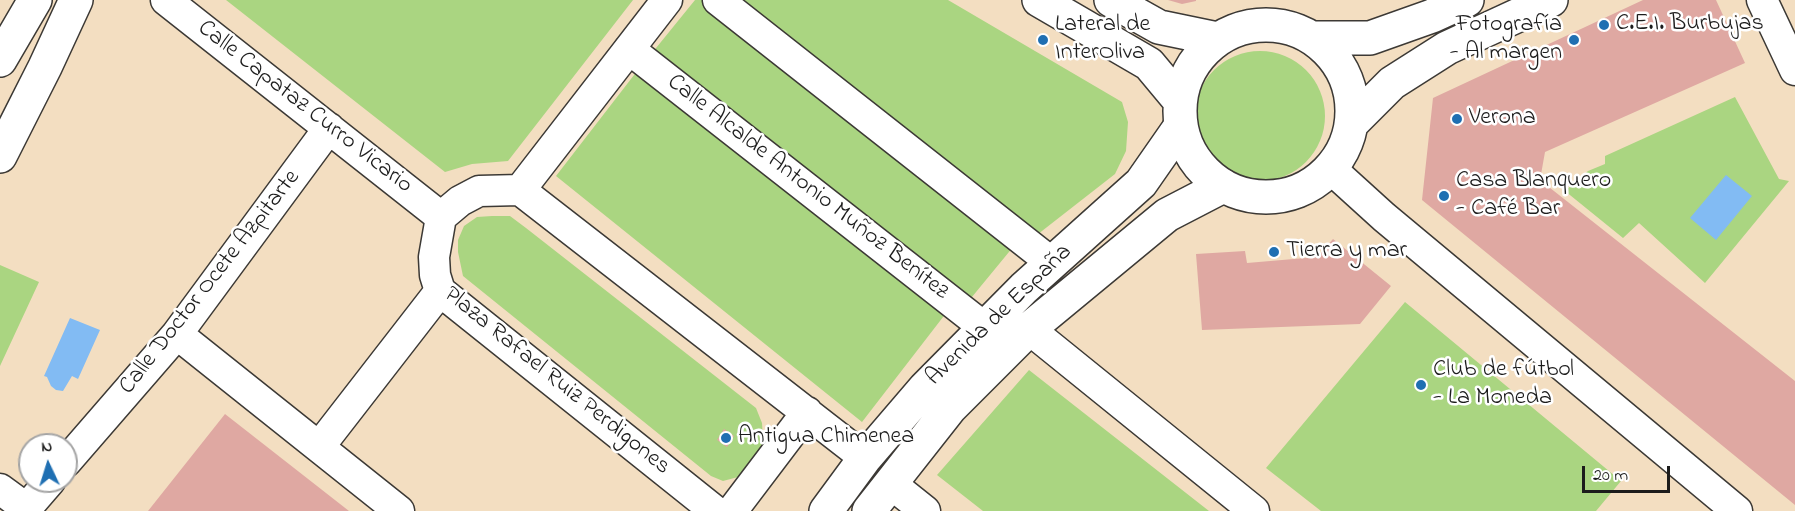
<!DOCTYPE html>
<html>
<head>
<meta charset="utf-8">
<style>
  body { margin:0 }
  #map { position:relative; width:1795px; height:511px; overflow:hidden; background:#f3dec1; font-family:"Indie Flower",sans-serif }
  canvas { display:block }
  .north { position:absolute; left:18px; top:433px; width:60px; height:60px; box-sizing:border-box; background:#fff; border:2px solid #a4a4a4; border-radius:50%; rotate:356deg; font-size:16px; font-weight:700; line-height:24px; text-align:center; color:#1c1c1c }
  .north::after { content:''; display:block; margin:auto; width:21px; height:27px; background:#1f6fb2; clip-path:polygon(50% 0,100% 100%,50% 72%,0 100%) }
  .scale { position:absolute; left:1582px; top:466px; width:88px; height:27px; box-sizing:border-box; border:3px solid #1c1c1c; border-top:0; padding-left:8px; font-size:18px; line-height:21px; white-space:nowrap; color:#1c1c1c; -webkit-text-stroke:4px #fff; paint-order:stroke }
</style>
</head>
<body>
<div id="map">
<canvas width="1795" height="511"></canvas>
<div class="north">N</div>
<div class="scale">20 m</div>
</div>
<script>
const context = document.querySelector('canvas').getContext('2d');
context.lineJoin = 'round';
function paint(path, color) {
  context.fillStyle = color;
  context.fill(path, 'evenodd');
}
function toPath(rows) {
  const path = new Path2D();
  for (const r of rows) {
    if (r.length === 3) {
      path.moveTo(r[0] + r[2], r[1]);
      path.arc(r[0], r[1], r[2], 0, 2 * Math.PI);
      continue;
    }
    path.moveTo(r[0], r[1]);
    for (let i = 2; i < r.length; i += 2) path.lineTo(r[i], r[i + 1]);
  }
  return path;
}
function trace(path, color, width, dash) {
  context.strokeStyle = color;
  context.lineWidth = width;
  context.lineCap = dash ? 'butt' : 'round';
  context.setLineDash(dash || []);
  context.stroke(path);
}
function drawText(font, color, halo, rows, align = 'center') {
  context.font = font + ' "Indie Flower",sans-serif';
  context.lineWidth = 5;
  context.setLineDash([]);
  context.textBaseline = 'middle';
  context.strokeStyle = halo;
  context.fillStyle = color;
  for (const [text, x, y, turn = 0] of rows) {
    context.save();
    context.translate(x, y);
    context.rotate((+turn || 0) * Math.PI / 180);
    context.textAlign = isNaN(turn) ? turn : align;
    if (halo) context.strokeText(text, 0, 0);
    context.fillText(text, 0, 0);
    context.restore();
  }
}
paint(toPath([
  [226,0,633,0,508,161,472,164,445,172],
  [695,0,704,0,1018,241,967,303,652,53],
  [735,0,948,0,1122,102,1128,122,1126,151,1115,174,1033,238],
  [1260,116,65],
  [641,66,950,308,862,422,556,176],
  [1735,97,1779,179,1789,181,1705,283,1639,223,1623,238,1565,191,1588,171,1605,164,1605,156],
  [492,216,510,216,526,228,756,408,762,423,763,439,759,459,750,469,738,477,723,481,711,476,463,276,458,252,458,240,464,226,477,217],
  [0,265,39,282,0,366],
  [1405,302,1621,481,1596,511,1321,511,1266,468],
  [1029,370,1209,511,983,511,937,475]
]), '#aad581');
paint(toPath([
  [1726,175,1752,196,1716,240,1690,218],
  [70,318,100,330,78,379,72,376,63,391,56,390,51,386,47,377,44,376]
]), '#82bbf3');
paint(toPath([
  [1168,0,1196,0,1196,1,1182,4],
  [1643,0,1716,0,1745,63,1545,152,1540,180,1795,381,1795,505,1422,200,1433,98],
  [1333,239,1391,286,1360,324,1202,330,1196,254,1245,251,1247,263,1317,257],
  [225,414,349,511,148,511],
  [724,429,734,436,727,447,717,440]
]), '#dfa8a2');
const street = toPath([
  [166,0,441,217],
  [718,0,1052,263],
  [1762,0,1795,70],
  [629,49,985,328],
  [1330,168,1384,217,1737,511],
  [520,190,667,0],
  [1029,329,1254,511],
  [177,334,399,511],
  [319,447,440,291],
  [66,462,177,334,329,128],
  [890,483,925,511],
  [0,489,26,508],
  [24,511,50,481],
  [715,511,440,291,435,275,434,257,441,217,460,201,479,191,520,190,865,458],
  [732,511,807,412]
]);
const secondary = toPath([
  [826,511,865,458,925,388,1024,288,1141,183,1180,127],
  [869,511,950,408,1029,329,1167,215,1223,186]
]);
const primary = toPath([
  [1039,0,1149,64,1179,100],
  [1111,0,1159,27,1217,39],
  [1266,111,86],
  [1312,38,1370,38,1432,16,1467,0],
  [0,60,35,0],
  [1352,123,1392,83,1447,48,1551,0],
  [0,156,45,67,76,0]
]);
trace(street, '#3c3935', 33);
trace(secondary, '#3c3935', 36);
trace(primary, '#3c3935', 36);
trace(street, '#fff', 30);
trace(secondary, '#fff', 33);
trace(primary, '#fff', 33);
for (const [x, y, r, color] of [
  [1604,25,6,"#1f6fb2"],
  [1043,40,6,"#1f6fb2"],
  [1574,40,6,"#1f6fb2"],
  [1457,119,6,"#1f6fb2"],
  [1444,196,6,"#1f6fb2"],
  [1274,252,6,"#1f6fb2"],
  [1421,385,6,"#1f6fb2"],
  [726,438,6,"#1f6fb2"]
]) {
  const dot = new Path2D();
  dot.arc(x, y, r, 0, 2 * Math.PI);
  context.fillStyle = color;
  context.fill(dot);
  trace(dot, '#fff', 2);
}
drawText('24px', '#1c1c1c', '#fff', [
  ["C.E.I. Burbujas",1616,25],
  ["Lateral de",1055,26],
  ["InterOliva",1055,54],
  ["Fotografía",1562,26,"right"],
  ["- Al margen",1562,54,"right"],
  ["Verona",1469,119],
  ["Casa Blanquero",1456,182],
  ["- Café Bar",1456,210],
  ["Tierra y mar",1286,252],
  ["Club de fútbol",1433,371],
  ["- La Moneda",1433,399],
  ["Antigua Chimenea",738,438]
], 'left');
drawText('24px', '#1c1c1c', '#fff', [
  ["Calle Capataz Curro Vicario",304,108,38],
  ["Calle Alcalde Antonio Muñoz Benítez",807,188,38],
  ["Calle Doctor Ocete Azpitarte",211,283,-52],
  ["Avenida de España",1000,316,-44],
  ["Plaza Rafael Ruiz Perdigones",556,382,39]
]);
</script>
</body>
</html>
